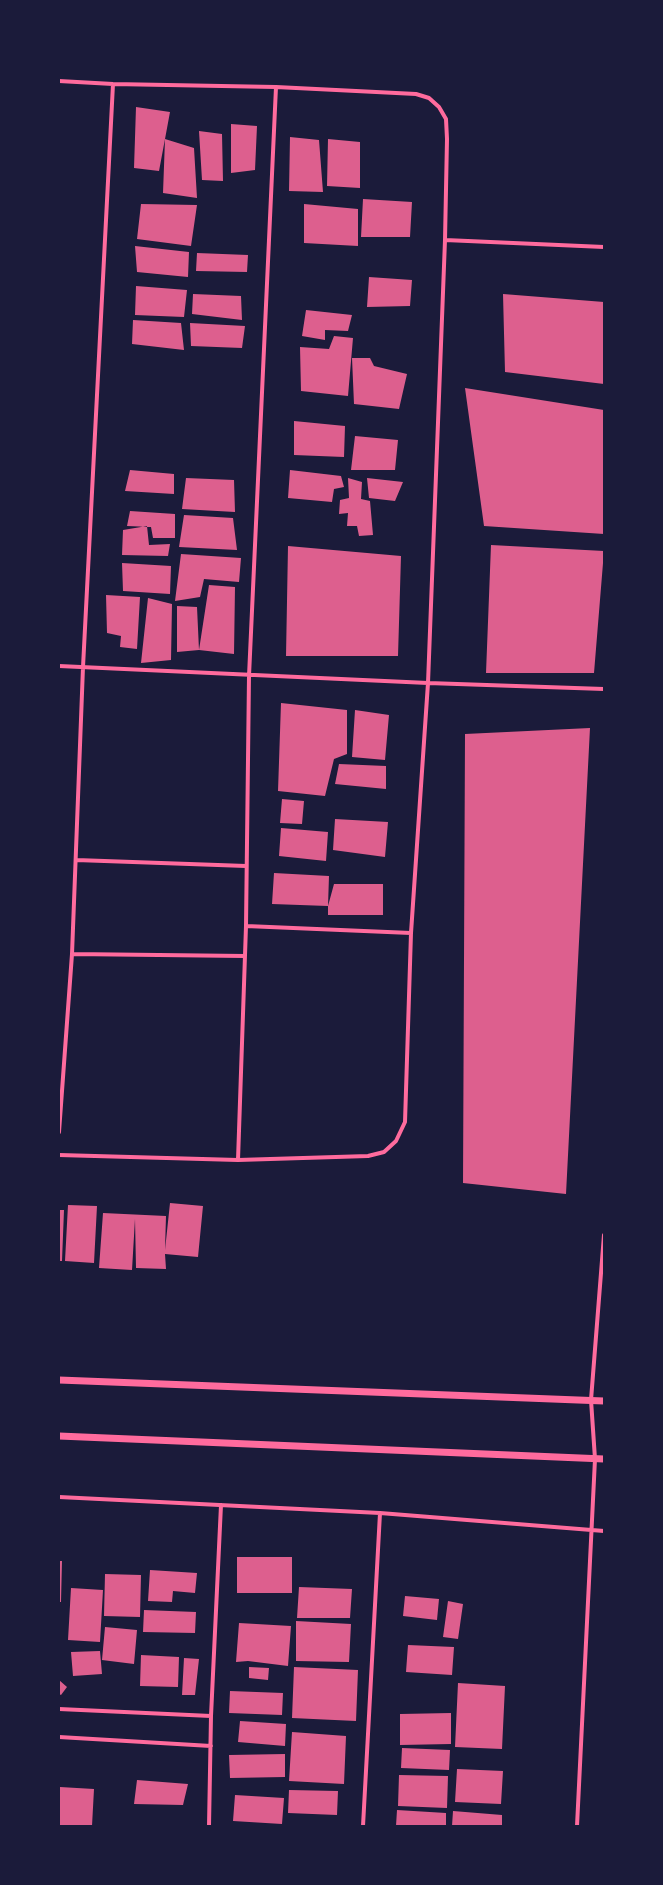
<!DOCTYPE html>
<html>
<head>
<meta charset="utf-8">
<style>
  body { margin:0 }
  #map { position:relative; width:663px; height:1885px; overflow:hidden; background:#1b1b3a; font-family:Georgia,serif }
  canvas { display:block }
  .frame { position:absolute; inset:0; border:60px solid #1b1b3a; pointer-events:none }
</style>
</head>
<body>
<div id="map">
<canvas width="663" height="1885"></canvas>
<div class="frame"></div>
</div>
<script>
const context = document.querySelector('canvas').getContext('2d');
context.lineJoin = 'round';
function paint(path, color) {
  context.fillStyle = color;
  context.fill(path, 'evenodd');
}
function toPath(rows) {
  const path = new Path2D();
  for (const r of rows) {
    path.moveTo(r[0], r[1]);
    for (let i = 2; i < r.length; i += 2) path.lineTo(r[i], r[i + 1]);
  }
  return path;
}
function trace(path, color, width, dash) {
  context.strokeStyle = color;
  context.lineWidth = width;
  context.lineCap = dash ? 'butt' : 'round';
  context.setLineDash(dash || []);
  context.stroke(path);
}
paint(toPath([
  [136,107,170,112,165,139,194,148,197,198,163,193,165,139,159,171,134,168],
  [231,124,257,126,255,170,231,173],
  [199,131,222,134,223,181,202,180],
  [290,137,319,140,323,192,289,191],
  [328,139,360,142,360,188,327,186],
  [363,199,412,202,410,237,361,237],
  [141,204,197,205,191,246,137,239],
  [304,204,358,209,358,246,304,243],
  [135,246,189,252,188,277,137,272],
  [197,253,248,255,247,272,196,271],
  [369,277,412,280,410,306,367,307],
  [136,286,187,290,184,317,135,315],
  [193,294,241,296,242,320,192,314],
  [503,294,604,302,604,384,505,372],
  [306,310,352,315,348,331,325,330,325,340,302,336],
  [133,320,181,323,184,350,132,344],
  [190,323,245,326,242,348,191,346],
  [334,336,353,338,348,396,301,391,300,347,329,349],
  [352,358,370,358,374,366,407,374,399,409,354,404],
  [465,388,604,410,604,534,484,526],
  [294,421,345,426,344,457,294,455],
  [355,436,398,440,395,470,351,470],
  [130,470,174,474,174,494,125,491],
  [290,470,341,476,344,487,334,489,332,502,288,498],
  [186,478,234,480,235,512,182,509],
  [348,478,362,482,361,499,370,501,373,535,359,536,357,526,347,526,348,513,339,514,340,500,349,498],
  [367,478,403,482,395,501,369,498],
  [130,511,175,514,175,538,153,538,151,527,127,526],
  [184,515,233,518,237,550,179,547],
  [147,526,149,545,170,544,168,556,122,555,123,530],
  [491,545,604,551,594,673,486,673],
  [288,546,401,556,398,656,286,656],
  [181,554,241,558,239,582,204,579,200,597,175,601],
  [122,563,171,566,170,594,123,591],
  [209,585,235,587,234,654,199,650,177,652,177,606,197,607,199,650],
  [106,595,140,597,137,649,120,647,121,636,107,633],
  [148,598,172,604,171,660,141,663],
  [281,703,347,710,347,754,334,759,325,796,278,791],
  [355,710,389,715,385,760,352,757],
  [590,728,566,1194,463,1183,465,734],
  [339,764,386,766,386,789,335,784],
  [282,799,304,801,302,824,280,823],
  [335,819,388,822,385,857,333,850],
  [281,828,328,832,326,861,279,856],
  [274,873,329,876,328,906,334,884,383,884,383,915,328,915,328,906,272,904],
  [170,1203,203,1206,198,1257,165,1254,166,1269,136,1268,135,1219,132,1270,99,1268,103,1213,166,1216,165,1250],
  [68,1205,97,1206,94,1263,65,1261],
  [59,1210,64,1210,62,1261,59,1261],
  [237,1557,292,1557,292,1593,237,1593],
  [59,1561,62,1561,61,1602,59,1602],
  [150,1570,197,1573,195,1593,173,1591,172,1602,148,1601],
  [105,1574,141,1575,140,1617,104,1616],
  [299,1587,352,1589,350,1618,297,1618],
  [71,1588,103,1590,100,1642,68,1640],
  [405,1596,439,1599,437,1620,403,1616],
  [448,1601,463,1604,458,1639,443,1637],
  [144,1610,196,1612,195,1633,143,1632],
  [296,1621,351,1624,349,1662,296,1661],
  [239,1623,291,1626,288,1666,248,1661,236,1662],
  [105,1627,137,1630,134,1664,102,1660],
  [408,1645,454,1647,452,1675,406,1672],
  [100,1651,102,1674,73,1676,71,1652],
  [141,1655,179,1657,178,1687,140,1686],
  [184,1658,199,1659,195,1695,182,1695],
  [249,1667,269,1668,268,1680,249,1678],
  [294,1667,358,1670,356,1721,292,1718],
  [59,1680,67,1687,61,1695,59,1694],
  [458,1683,505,1686,502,1749,455,1747],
  [230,1691,283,1693,282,1715,229,1713],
  [451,1713,451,1744,400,1745,400,1714],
  [240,1721,286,1724,285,1746,238,1742],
  [292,1732,346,1736,344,1784,289,1781],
  [402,1748,450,1750,449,1770,401,1768],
  [285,1754,285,1777,230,1778,229,1755],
  [457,1769,503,1771,501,1804,455,1802],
  [399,1775,448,1776,447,1808,398,1806],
  [137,1780,188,1784,183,1805,134,1804],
  [60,1787,94,1789,92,1826,59,1826],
  [289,1790,338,1791,337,1815,288,1813],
  [235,1795,284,1798,282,1824,233,1821],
  [397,1810,446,1813,446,1826,396,1826],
  [453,1811,502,1815,502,1826,452,1826]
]), '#dd5f8e');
trace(toPath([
  [59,81,113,84,276,87,416,94,429,98,439,107,446,119,447,139,445,240,428,683,411,933,405,1122,396,1141,384,1152,368,1156,238,1160,59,1155],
  [445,240,604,247],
  [59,666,428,683,604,689],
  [76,860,246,866],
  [246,926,411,933],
  [72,954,245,956],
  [59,1132,72,954,83,667,113,84],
  [238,1160,246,926,249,676,276,87],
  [59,1497,380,1513,604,1531],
  [59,1709,211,1716],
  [59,1737,211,1746],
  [209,1826,211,1716,221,1505],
  [363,1826,380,1513],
  [577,1826,595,1459,591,1400,604,1235]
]), '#ff6b9d', 4);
trace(toPath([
  [59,1380,604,1401],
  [59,1436,604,1459]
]), '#ff6b9d', 7);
</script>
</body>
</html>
